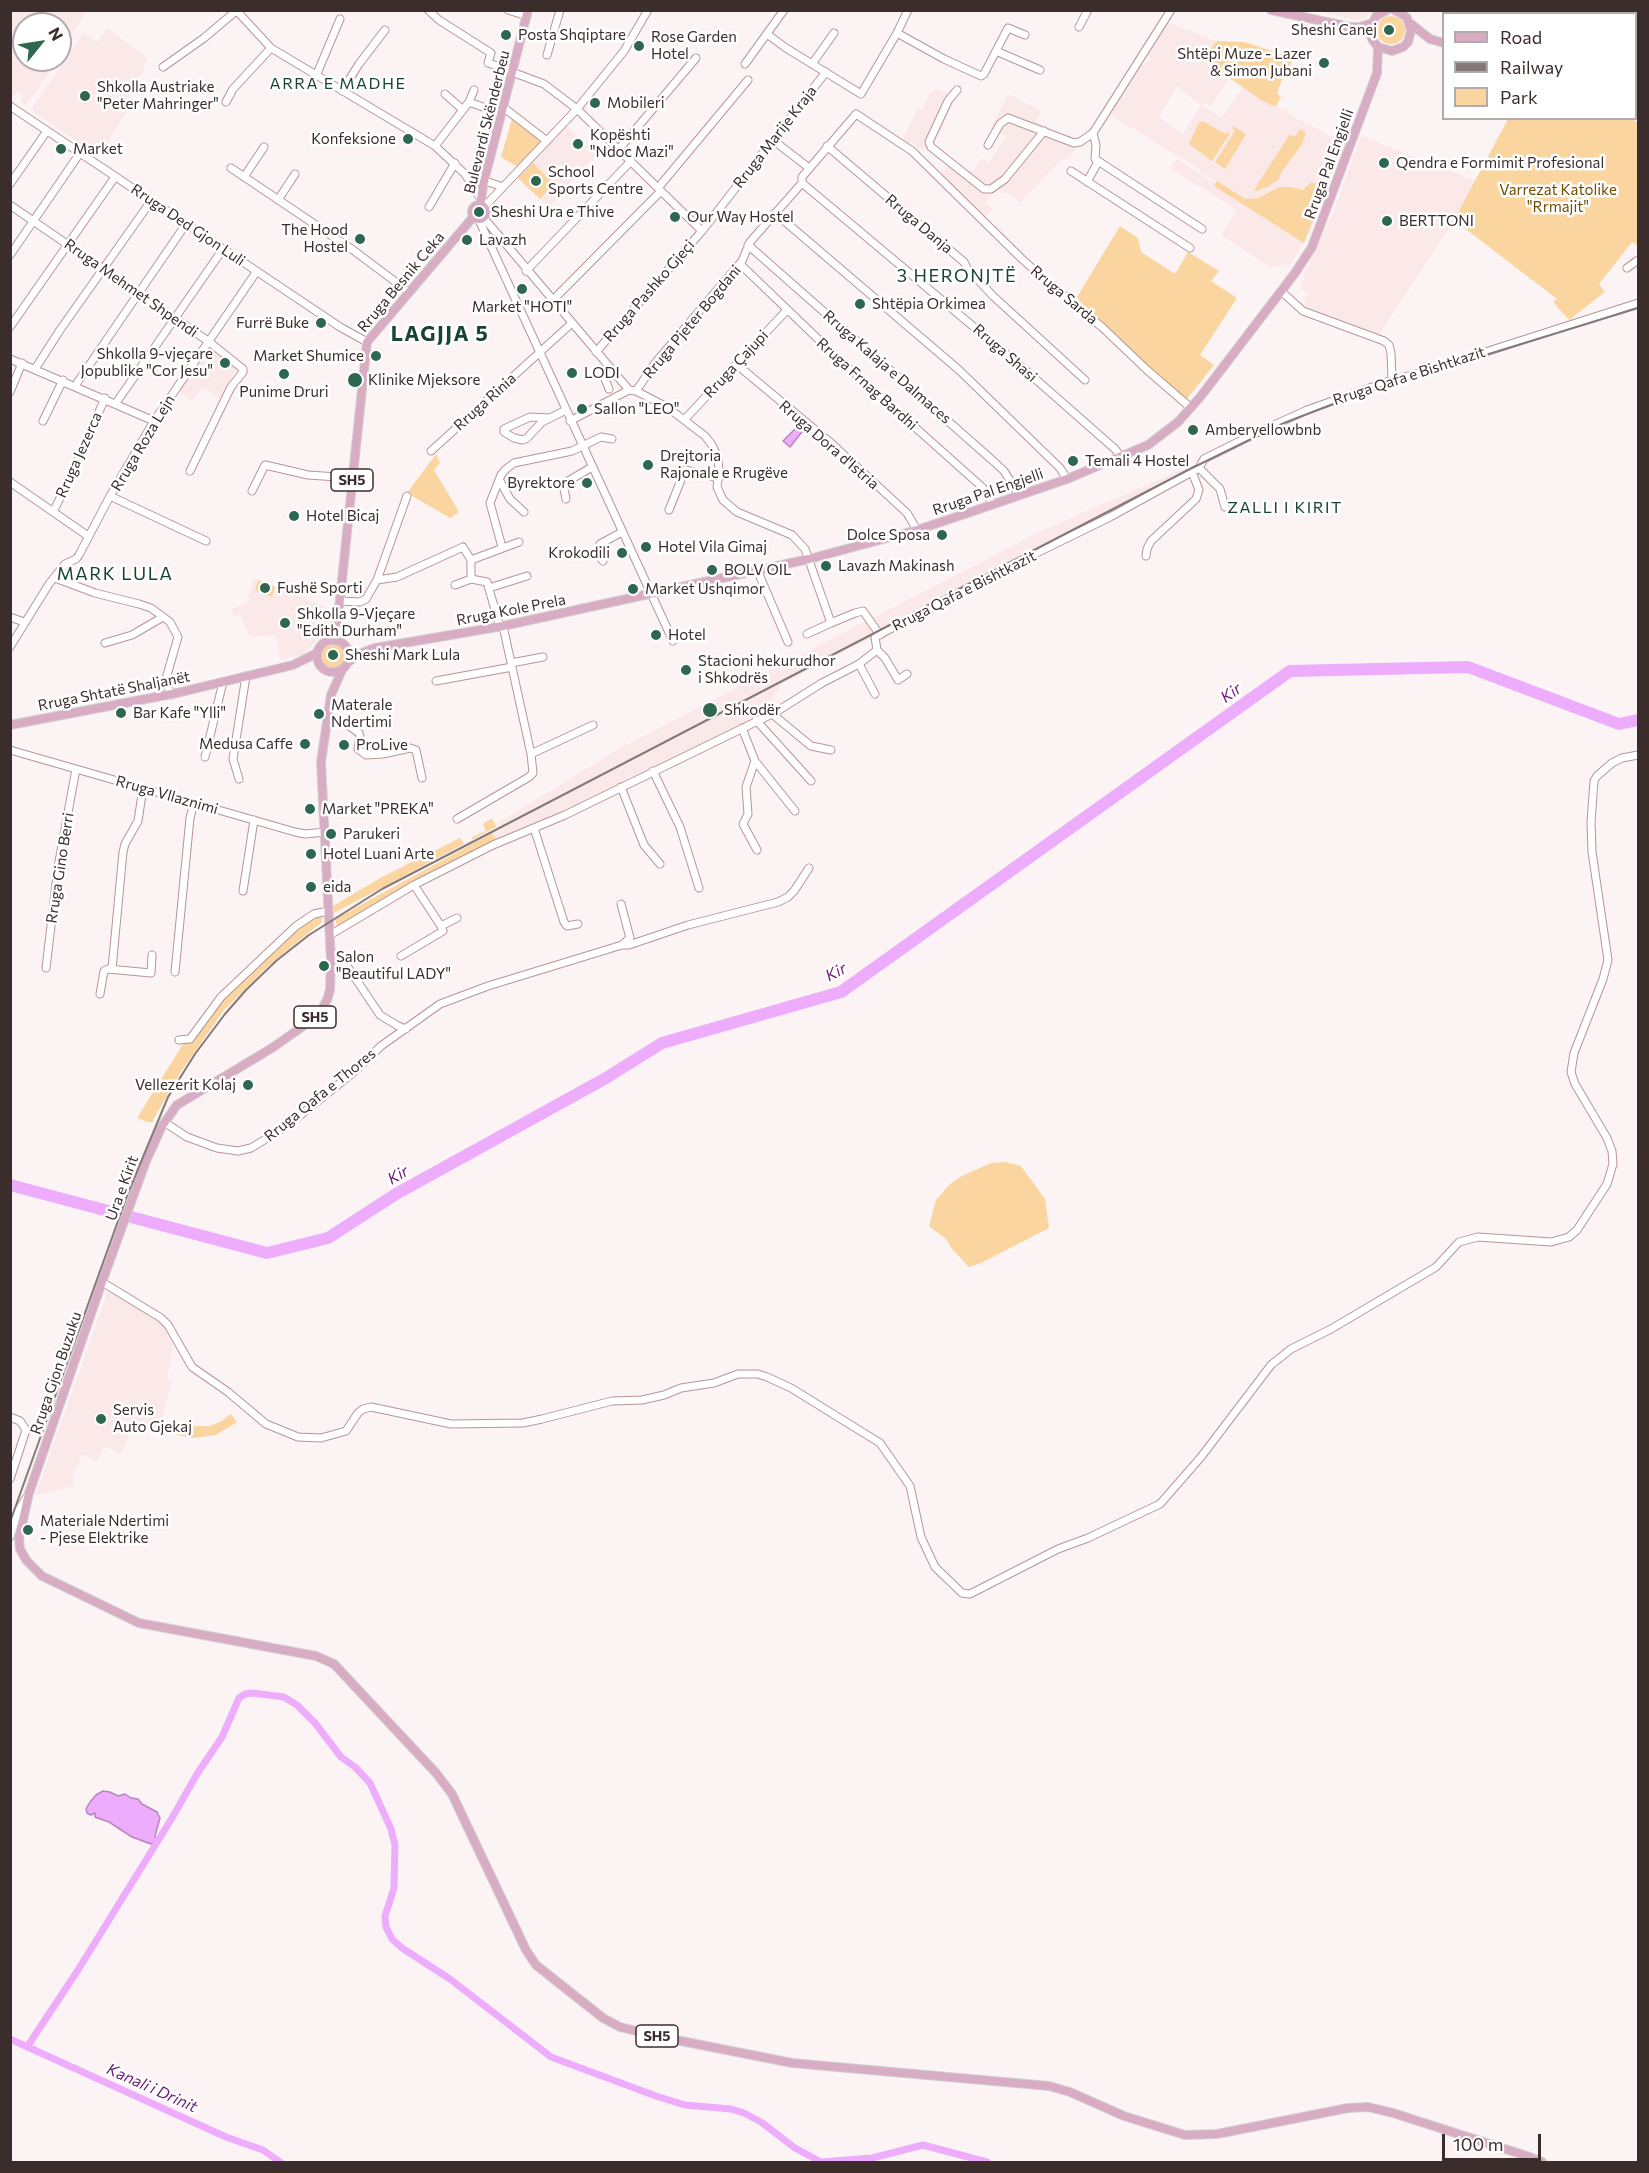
<!DOCTYPE html>
<html>
<head>
<meta charset="utf-8">
<style>
  body { margin:0 }
  #map { position:relative; width:1649px; height:2173px; overflow:hidden; background:#fcf4f4; font-family:Commissioner,sans-serif }
  canvas { display:block }
  .frame { position:absolute; inset:0; border:12px solid #3c2d2d; pointer-events:none }
  .legend { position:absolute; left:1442px; top:12px; width:195px; height:108px; box-sizing:border-box; background:#fff; border:2px solid #b1abab; margin:0; padding:8px 10px; list-style:none; font-size:18px; color:#3c2d2d }
  .legend li { display:flex; align-items:center; gap:12px; height:30px }
  .legend b { width:30px; border:2px solid #b1abab }
  .north { position:absolute; left:12px; top:12px; width:60px; height:60px; box-sizing:border-box; background:#fff; border:2px solid #b1abab; border-radius:50%; rotate:60deg; font-size:16px; font-weight:700; line-height:24px; text-align:center; color:#3c2d2d }
  .north::after { content:''; display:block; margin:auto; width:21px; height:27px; background:#2e674f; clip-path:polygon(50% 0,100% 100%,50% 72%,0 100%) }
  .scale { position:absolute; left:1442px; top:2134px; width:99px; height:27px; box-sizing:border-box; border:3px solid #3c2d2d; border-top:0; padding-left:8px; font-size:18px; line-height:21px; white-space:nowrap; color:#3c2d2d; -webkit-text-stroke:4px #fff; paint-order:stroke }
</style>
</head>
<body>
<div id="map">
<canvas width="1649" height="2173"></canvas>
<div class="frame"></div>
<ul class="legend">
<li><b style="height:8px;background:#d8acc2"></b>Road</li>
<li><b style="height:8px;background:#857979"></b>Railway</li>
<li><b style="height:16px;background:#fad5a0"></b>Park</li>
</ul>
<div class="north">N</div>
<div class="scale">100 m</div>
</div>
<script>
const context = document.querySelector('canvas').getContext('2d');
context.lineJoin = 'round';
function paint(path, color) {
  context.fillStyle = color;
  context.fill(path, 'evenodd');
}
function toPath(rows) {
  const path = new Path2D();
  for (const r of rows) {
    if (r.length === 3) {
      path.moveTo(r[0] + r[2], r[1]);
      path.arc(r[0], r[1], r[2], 0, 2 * Math.PI);
      continue;
    }
    path.moveTo(r[0], r[1]);
    for (let i = 2; i < r.length; i += 2) path.lineTo(r[i], r[i + 1]);
  }
  return path;
}
function trace(path, color, width, dash) {
  context.strokeStyle = color;
  context.lineWidth = width;
  context.lineCap = dash ? 'butt' : 'round';
  context.setLineDash(dash || []);
  context.stroke(path);
}
function drawText(font, color, halo, rows, align = 'center') {
  context.font = font + ' Commissioner,sans-serif';
  context.lineWidth = 5;
  context.setLineDash([]);
  context.textBaseline = 'middle';
  context.strokeStyle = halo;
  context.fillStyle = color;
  for (const [text, x, y, turn = 0] of rows) {
    context.save();
    context.translate(x, y);
    context.rotate((+turn || 0) * Math.PI / 180);
    context.textAlign = isNaN(turn) ? turn : align;
    if (halo) context.strokeText(text, 0, 0);
    context.fillText(text, 0, 0);
    context.restore();
  }
}
paint(toPath([
  [10,11,87,11,64,46,66,48,60,57,60,24,24,24,24,60,58,60,26,105,20,102,24,96,17,91,13,97,11,95],
  [1318,11,1373,11,1363,19,1356,20],
  [1167,22,1216,41,1205,60,1229,78,1211,106,1204,102,1202,105,1222,118,1243,87,1283,110,1285,108,1288,110,1287,112,1308,125,1309,124,1342,144,1313,225,1289,267,1284,264,1271,268,1221,235,1237,210,1170,168,1177,159,1214,183,1216,182,1200,172,1200,170,1111,115,1124,90,1140,66,1148,62,1150,58,1146,54],
  [1177,86,1187,95,1201,105,1183,134,1159,117],
  [107,28,149,59,142,66,145,70,125,92,133,101,99,156,31,110,83,33,97,42],
  [963,83,934,143,937,150,968,171,973,171,982,158,989,163,1006,136,999,133,990,149,987,147,994,132,990,130,1008,94,1041,110,1036,122,1075,141,1086,133,1085,138,1088,140,1082,145,1077,147,1066,160,1063,158,1020,203,1008,192,1004,194,998,189,986,202,993,209,983,219,939,176,949,164,925,148,922,150,917,147,912,141,905,144,903,142,905,134,918,108,922,110,931,91,933,92,935,88,946,93],
  [566,125,596,155,548,208,517,177],
  [1361,136,1476,181,1454,220,1379,335,1303,307,1308,292,1300,289,1304,279,1302,278,1332,216],
  [209,346,238,367,227,385,221,400,202,387,192,401,178,391],
  [1192,465,1194,470,782,684,762,713,745,724,629,778,596,797,497,840,493,833,500,830,496,824,622,747,1039,532],
  [254,578,328,608,327,630,302,655,280,660,276,635,250,637,240,614,234,616,231,609,252,600,248,596],
  [108,1291,162,1323,173,1346,167,1380,172,1382,158,1433,133,1425,121,1454,104,1446,97,1461,82,1454,73,1476,73,1486,35,1496]
]), '#fbe8e8');
paint(toPath([
  [1391,30,14],
  [1216,41,1244,42,1279,53,1293,60,1281,82,1277,94,1281,96,1276,107,1261,100,1204,60],
  [1628,118,1638,122,1638,244,1637,245,1632,242,1599,284,1605,292,1569,320,1553,302,1557,299,1454,220,1508,119],
  [512,119,542,141,518,167,501,157],
  [1202,121,1226,134,1228,132,1230,133,1212,161,1189,144,1198,124],
  [1233,126,1246,134,1225,169,1215,162,1235,131,1232,128],
  [1300,129,1306,133,1302,144,1282,171,1278,180,1267,187,1256,191,1254,190,1290,134,1295,137],
  [533,163,554,184,540,199,518,178],
  [1217,181,1245,199,1258,198,1279,187,1291,187,1303,190,1310,183,1328,184,1304,243,1214,186],
  [1120,226,1138,238,1141,252,1175,274,1188,252,1219,271,1211,281,1237,298,1200,355,1214,365,1187,399,1177,394,1085,309,1077,297],
  [436,454,440,463,434,470,459,512,450,518,407,493],
  [258,580,275,587,272,597,255,590],
  [333,656,12],
  [492,818,496,827,490,830,334,913,333,906,382,877,460,838,464,844,472,840,472,837,486,831,483,824],
  [492,833,497,840,401,889,337,926,335,919],
  [322,914,322,922,268,966,224,1010,180,1073,152,1122,147,1122,137,1118,185,1041,226,995,309,919],
  [1006,1162,1021,1166,1045,1199,1049,1228,981,1263,969,1267,952,1249,946,1239,929,1226,936,1200,950,1184,962,1176,991,1163],
  [231,1414,237,1422,216,1435,192,1438,176,1435,179,1423,189,1426,209,1426,220,1422]
]), '#fad5a0');
const water = toPath([
  [800,424,805,428,790,447,783,441,800,424],
  [103,1791,110,1792,118,1796,125,1794,131,1798,138,1799,142,1804,157,1812,160,1818,155,1836,157,1840,151,1844,132,1837,109,1822,95,1817,95,1813,91,1815,87,1813,86,1809,90,1802,96,1795,103,1791]
]);
paint(water, '#edacfc');
trace(water, '#b886be', 1.5);
trace(toPath([
  [10,2039,226,2137,263,2150,280,2162],
  [27,2047,78,1970,172,1818,197,1774,222,1737,239,1698,245,1694,253,1693,284,1697,297,1705,315,1723,341,1757,355,1767,370,1783,391,1829,395,1845,394,1888,385,1916,386,1927,392,1939,402,1948,450,1979,551,2057,656,2096,685,2105,731,2109,744,2113,761,2122,795,2148,821,2162,872,2158,923,2145,987,2162]
]), '#edacfc', 7);
trace(toPath([
  [10,1185,267,1253,328,1238,396,1194,606,1078,662,1043,841,992,1290,671,1468,667,1619,724,1638,720]
]), '#edacfc', 12);
const minor = toPath([
  [236,10,271,48,435,146,465,174,481,199],
  [428,10,439,20,491,53,488,63,513,71],
  [508,10,527,16],
  [1628,10,1634,14],
  [1461,14,1462,10],
  [1508,14,1509,10],
  [1556,14,1557,10],
  [1605,14,1606,10],
  [1636,22,1638,16],
  [1079,27,1088,10],
  [897,33,944,59,981,76,984,74,1008,28,1025,35],
  [767,34,786,48,861,94,897,33,908,10],
  [996,51,1040,70],
  [547,55,560,10],
  [745,64,784,10],
  [812,64,834,33],
  [163,67,204,38,236,11],
  [512,72,544,84,577,109,702,231],
  [1636,75,1638,76],
  [316,76,340,19],
  [957,90,948,101,929,142,931,147,984,189,991,189,1005,179,1044,131],
  [342,91,359,64,385,30],
  [445,94,463,110],
  [226,102,233,89,271,48],
  [469,102,502,114],
  [10,106,340,327,367,342],
  [503,107,547,141],
  [1093,133,1096,145,1095,159,1202,229],
  [773,140,809,168],
  [988,145,1000,124,1008,118,1074,143,1080,142,1093,133,1171,10],
  [435,146,469,102,474,90],
  [827,146,964,262,967,268,993,296,1085,380],
  [619,149,696,58],
  [231,168,353,250,409,292],
  [1071,171,1190,248],
  [465,174,503,187],
  [244,177,264,147],
  [1087,182,1098,162],
  [802,183,1024,369,1115,449,1121,457],
  [10,184,47,131],
  [658,188,748,80],
  [278,200,295,174],
  [10,205,208,341,243,369,243,372,231,387,190,471],
  [429,207,455,163],
  [484,207,577,109,624,51,648,10],
  [775,213,959,370,1060,468,1067,479],
  [483,217,629,390],
  [478,218,673,641],
  [748,245,991,459,1004,471,1019,495],
  [10,255,80,153],
  [740,264,843,363,982,487,993,504],
  [1627,268,1638,260],
  [526,271,631,161],
  [1281,291,1303,311,1384,341,1389,345,1391,353,1392,380],
  [552,301,661,191],
  [10,327,115,177],
  [596,352,702,231,826,72],
  [10,359,154,421],
  [736,364,831,443,907,513,917,530],
  [35,369,60,330,151,201],
  [75,386,186,224],
  [609,389,605,379,611,368],
  [636,391,656,362,742,261,750,242,802,183,802,177,856,114,912,151,1022,259,1051,285,1103,328,1147,370,1191,408],
  [10,392,22,363],
  [116,403,223,249],
  [550,418,542,422,527,438,523,440,514,438,504,432,504,429,530,417,550,418,566,410],
  [685,419,787,310],
  [43,421,63,380],
  [570,421,629,390,636,391,667,407,705,436,712,445,718,458,719,471,717,487,723,500,737,512,792,535,805,549,831,623,807,634],
  [431,451,572,323],
  [1199,468,1220,489,1225,507],
  [500,481,510,499,524,512],
  [10,482,88,536],
  [252,491,265,465,308,475,352,478],
  [110,496,206,541],
  [566,499,563,484,592,467],
  [669,510,685,470,719,478],
  [53,512,71,476,105,398],
  [502,547,490,503,501,475,506,469,514,463,572,451,601,437,612,439],
  [1146,556,1147,549,1151,541,1196,499,1199,490,1192,472],
  [471,560,519,542],
  [603,561,599,556,600,544,622,532],
  [758,572,788,642],
  [55,578,95,593,139,604,151,608,170,622,178,637,167,675,167,684,171,695],
  [377,580,397,577,463,547,471,560,471,579],
  [455,585,471,579,487,582,500,627],
  [489,588,527,576],
  [340,601,360,602,366,599,377,580,407,496],
  [10,617,24,622],
  [831,623,855,613,863,611,880,635],
  [105,643,132,635,163,617],
  [10,647,49,584,65,564,76,559,79,555,110,496,154,421,257,271],
  [877,650,885,658,898,680,907,674],
  [511,663,543,657],
  [859,664,875,694],
  [436,681,512,667],
  [771,713,811,746,831,750],
  [327,718,348,725,359,733,360,736,358,749,366,755,383,754,410,748,416,750,422,778],
  [756,720,811,781],
  [742,728,755,761,746,787,748,814,743,824,757,850],
  [10,750,295,832,305,834,325,832],
  [531,754,593,725],
  [205,757,223,682],
  [755,761,795,811],
  [653,771,680,827,699,888],
  [239,779,233,759,246,676],
  [621,787,644,845,660,864],
  [457,819,529,777,533,773,531,754,503,626],
  [534,828,564,922,567,926,578,924],
  [414,885,441,926],
  [243,891,254,820],
  [621,904,630,938,622,945],
  [330,935,414,885,493,845,565,815,776,712,822,683,859,664,877,650,875,637,1012,565,1110,517,1199,468,1204,459,1248,437,1307,410,1392,380,1420,373,1638,303],
  [331,952,343,960,380,1015,398,1026,406,1029],
  [401,956,443,931,441,926,457,918],
  [46,968,58,867,76,769],
  [112,969,123,852,125,844,138,821,143,788],
  [175,972,190,818,194,803],
  [100,994,104,971,108,969,151,973,152,955],
  [179,1040,190,1039,221,997,296,926,314,914,328,911],
  [164,1122,187,1137,217,1148,238,1151,251,1148,287,1126,355,1071,381,1046,440,1004,488,986,622,945,629,945,688,925,778,902,788,897,794,891,809,868],
  [102,1282,161,1318,168,1325,192,1367,228,1392,266,1424,298,1437,321,1438,346,1431,358,1413,363,1409,371,1407,451,1424,523,1423,542,1419,612,1401,642,1400,664,1395,681,1388,714,1383,738,1374,758,1374,767,1377,791,1388,880,1443,910,1486,921,1537,935,1567,962,1593,970,1594,1058,1549,1088,1538,1160,1504,1201,1457,1271,1365,1291,1349,1331,1329,1436,1267,1459,1242,1478,1237,1551,1242,1569,1237,1577,1230,1607,1184,1613,1164,1612,1151,1607,1138,1575,1084,1571,1072,1574,1053,1603,979,1608,960,1592,852,1591,822,1594,781,1597,776,1612,763,1622,758,1638,755],
  [10,1417,20,1421,26,1430,10,1479],
  [10,1537,18,1511,26,1498]
]);
const major = toPath([
  [1271,10,1350,27,1360,27,1372,23],
  [1387,10,1376,16,1370,30,1372,39,1378,47,1392,51,1403,47,1408,42,1411,30,1407,18,1402,14,1394,10],
  [1411,24,1430,39,1444,43],
  [1636,113,1638,114],
  [480,205,484,181,528,10],
  [479,212,7],
  [333,656,16],
  [330,640,338,618,367,342,474,216],
  [348,662,364,652,375,648,503,626,809,559,917,530,968,513,1067,479,1148,445,1178,422,1201,396,1295,273,1312,247,1377,73,1378,47],
  [342,670,331,695,321,762,331,961,330,990,327,1000,322,1009,309,1022,272,1048,177,1105,162,1126,146,1161,102,1282,29,1493,19,1538,20,1549,26,1560,42,1576,139,1623,316,1656,334,1664,436,1773,452,1794,526,1950,536,1965,603,2018,620,2027,661,2037,792,2063,1049,2086,1070,2092,1124,2116,1185,2135,1217,2134,1348,2108,1368,2107,1393,2113,1527,2156,1542,2162],
  [10,725,177,693,293,665,317,653]
]);
trace(minor, '#b89595', 9);
trace(major, '#d4d1d1', 10);
trace(minor, '#fff', 7);
trace(major, '#d8acc2', 8);
trace(toPath([
  [10,1522,128,1193,168,1097,195,1054,225,1014,246,990,276,961,309,935,382,889,1190,469,1284,423,1359,394,1638,308]
]), '#857979', 2);
for (const [x, y, r, color] of [
  [1389,30,6,"#2e674f"],
  [506,35,6,"#2e674f"],
  [639,46,6,"#2e674f"],
  [1324,63,6,"#2e674f"],
  [85,96,6,"#2e674f"],
  [595,103,6,"#2e674f"],
  [408,139,6,"#2e674f"],
  [578,144,6,"#2e674f"],
  [61,149,6,"#2e674f"],
  [1384,163,6,"#2e674f"],
  [536,181,6,"#2e674f"],
  [479,212,6,"#2e674f"],
  [675,217,6,"#2e674f"],
  [1387,221,6,"#2e674f"],
  [360,239,6,"#2e674f"],
  [467,240,6,"#2e674f"],
  [522,289,6,"#2e674f"],
  [860,304,6,"#2e674f"],
  [321,323,6,"#2e674f"],
  [376,356,6,"#2e674f"],
  [225,363,6,"#2e674f"],
  [572,373,6,"#2e674f"],
  [284,374,6,"#2e674f"],
  [355,380,8,"#2e674f"],
  [582,409,6,"#2e674f"],
  [1193,430,6,"#2e674f"],
  [1073,461,6,"#2e674f"],
  [648,465,6,"#2e674f"],
  [587,483,6,"#2e674f"],
  [294,516,6,"#2e674f"],
  [942,535,6,"#2e674f"],
  [646,547,6,"#2e674f"],
  [622,553,6,"#2e674f"],
  [826,566,6,"#2e674f"],
  [712,570,6,"#2e674f"],
  [265,588,6,"#2e674f"],
  [633,589,6,"#2e674f"],
  [285,623,6,"#2e674f"],
  [656,635,6,"#2e674f"],
  [333,655,6,"#2e674f"],
  [686,670,6,"#2e674f"],
  [710,710,8,"#2e674f"],
  [121,713,6,"#2e674f"],
  [319,714,6,"#2e674f"],
  [305,744,6,"#2e674f"],
  [344,745,6,"#2e674f"],
  [310,809,6,"#2e674f"],
  [331,834,6,"#2e674f"],
  [311,854,6,"#2e674f"],
  [311,887,6,"#2e674f"],
  [324,966,6,"#2e674f"],
  [248,1085,6,"#2e674f"],
  [101,1419,6,"#2e674f"],
  [28,1530,6,"#2e674f"]
]) {
  const dot = new Path2D();
  dot.arc(x, y, r, 0, 2 * Math.PI);
  context.fillStyle = color;
  context.fill(dot);
  trace(dot, '#fff', 2);
}
for (const [x, y, w] of [
  [352,480,42],
  [315,1017,42],
  [657,2036,42]
]) {
  const box = new Path2D();
  box.roundRect(x - w / 2, y - 11, w, 22, 4.5);
  context.fillStyle = '#fff';
  context.fill(box);
  trace(box, '#3c2d2d', 1.5);
}
drawText('bold 14px', '#3c2d2d', null, [
  ["SH5",352,480],
  ["SH5",315,1017],
  ["SH5",657,2036]
]);
drawText('15px', '#3c2d2d', '#fff', [
  ["Sheshi Canej",1377,30,"right"],
  ["Posta Shqiptare",518,35],
  ["Rose Garden",651,37],
  ["Hotel",651,54],
  ["Shtëpi Muze - Lazer",1312,54,"right"],
  ["& Simon Jubani",1312,71,"right"],
  ["Shkolla Austriake",97,87],
  ["\"Peter Mahringer\"",97,104],
  ["Mobileri",607,103],
  ["Kopështi",590,135],
  ["\"Ndoc Mazi\"",590,152],
  ["Konfeksione",396,139,"right"],
  ["Market",73,149],
  ["Qendra e Formimit Profesional",1396,163],
  ["School",548,172],
  ["Sports Centre",548,189],
  ["Sheshi Ura e Thive",491,212],
  ["Our Way Hostel",687,217],
  ["BERTTONI",1399,221],
  ["The Hood",348,230,"right"],
  ["Hostel",348,247,"right"],
  ["Lavazh",479,240],
  ["Shtëpia Orkimea",872,304],
  ["Market \"HOTI\"",522,307,"center"],
  ["Furrë Buke",309,323,"right"],
  ["Shkolla 9-vjeçare",213,354,"right"],
  ["Jopublike \"Cor Jesu\"",213,371,"right"],
  ["Market Shumice",364,356,"right"],
  ["LODI",584,373],
  ["Klinike Mjeksore",368,380],
  ["Punime Druri",284,392,"center"],
  ["Sallon \"LEO\"",594,409],
  ["Amberyellowbnb",1205,430],
  ["Drejtoria",660,456],
  ["Rajonale e Rrugëve",660,473],
  ["Temali 4 Hostel",1085,461],
  ["Byrektore",575,483,"right"],
  ["Hotel Bicaj",306,516],
  ["Dolce Sposa",930,535,"right"],
  ["Hotel Vila Gimaj",658,547],
  ["Krokodili",610,553,"right"],
  ["Lavazh Makinash",838,566],
  ["BOLV OIL",724,570],
  ["Fushë Sporti",277,588],
  ["Market Ushqimor",645,589],
  ["Shkolla 9-Vjeçare",297,614],
  ["\"Edith Durham\"",297,631],
  ["Hotel",668,635],
  ["Sheshi Mark Lula",345,655],
  ["Stacioni hekurudhor",698,661],
  ["i Shkodrës",698,678],
  ["Materale",331,705],
  ["Ndertimi",331,722],
  ["Shkodër",724,710],
  ["Bar Kafe \"Ylli\"",133,713],
  ["Medusa Caffe",293,744,"right"],
  ["ProLive",356,745],
  ["Market \"PREKA\"",322,809],
  ["Parukeri",343,834],
  ["Hotel Luani Arte",323,854],
  ["eida",323,887],
  ["Salon",336,957],
  ["\"Beautiful LADY\"",336,974],
  ["Vellezerit Kolaj",236,1085,"right"],
  ["Servis",113,1410],
  ["Auto Gjekaj",113,1427],
  ["Materiale Ndertimi",40,1521],
  ["- Pjese Elektrike",40,1538]
], 'left');
drawText('15px', '#3c2d2d', '#fff', [
  ["Bulevardi Skënderbeu",487,122,-76],
  ["Rruga Marije Kraja",775,137,-52],
  ["Rruga Pal Engjelli",1329,164,-70],
  ["Rruga Danja",919,224,40],
  ["Rruga Ded Gjon Luli",188,225,34],
  ["Rruga Besnik Ceka",401,282,-50],
  ["Rruga Mehmet Shpendi",131,288,35],
  ["Rruga Pashko Gjeçi",649,291,-49],
  ["Rruga Sarda",1064,295,40],
  ["Rruga Pjeter Bogdani",692,322,-50],
  ["Rruga Shasi",1005,353,41],
  ["Rruga Çajupi",736,364,-47],
  ["Rruga Kalaja e Dalmaces",887,367,41],
  ["Rruga Qafa e Bishtkazit",1409,376,-18],
  ["Rruga Frnag Bardhi",867,384,42],
  ["Rruga Rinia",485,402,-42],
  ["Rruga Roza Lejn",143,443,-59],
  ["Rruga Dora d'Istria",829,445,41],
  ["Rruga Jezerca",79,455,-66],
  ["Rruga Pal Engjelli",988,492,-19],
  ["Rruga Qafa e Bishtkazit",964,591,-27],
  ["Rruga Kole Prela",511,610,-11],
  ["Rruga Shtatë Shaljanët",114,691,-11],
  ["Rruga Vllaznimi",167,795,16],
  ["Rruga Gino Berri",60,868,-81],
  ["Rruga Qafa e Thores",320,1095,-39],
  ["Ura e Kirit",122,1188,-70],
  ["Rruga Gjon Buzuku",56,1373,-71]
]);
drawText('15px', '#724c00', '#fff', [
  ["Varrezat Katolike",1558,190],
  ["\"Rrmajit\"",1558,207]
]);
context.letterSpacing = '1.5px';
drawText('16px', '#174532', '#fff', [
  ["ARRA E MADHE",338,84],
  ["ZALLI I KIRIT",1285,508]
]);
context.letterSpacing = '0px';
drawText('italic 16px', '#6a1d7a', '#fff', [
  ["Kir",1231,693,-36],
  ["Kir",836,972,-28],
  ["Kir",398,1175,-30],
  ["Kanali i Drinit",152,2088,24]
]);
context.letterSpacing = '1.5px';
drawText('18px', '#174532', '#fff', [
  ["3 HERONJTË",957,276],
  ["MARK LULA",115,574]
]);
context.letterSpacing = '0px';
context.letterSpacing = '1.5px';
drawText('bold 21px', '#174532', '#fff', [
  ["LAGJJA 5",440,334]
]);
context.letterSpacing = '0px';
</script>
</body>
</html>
